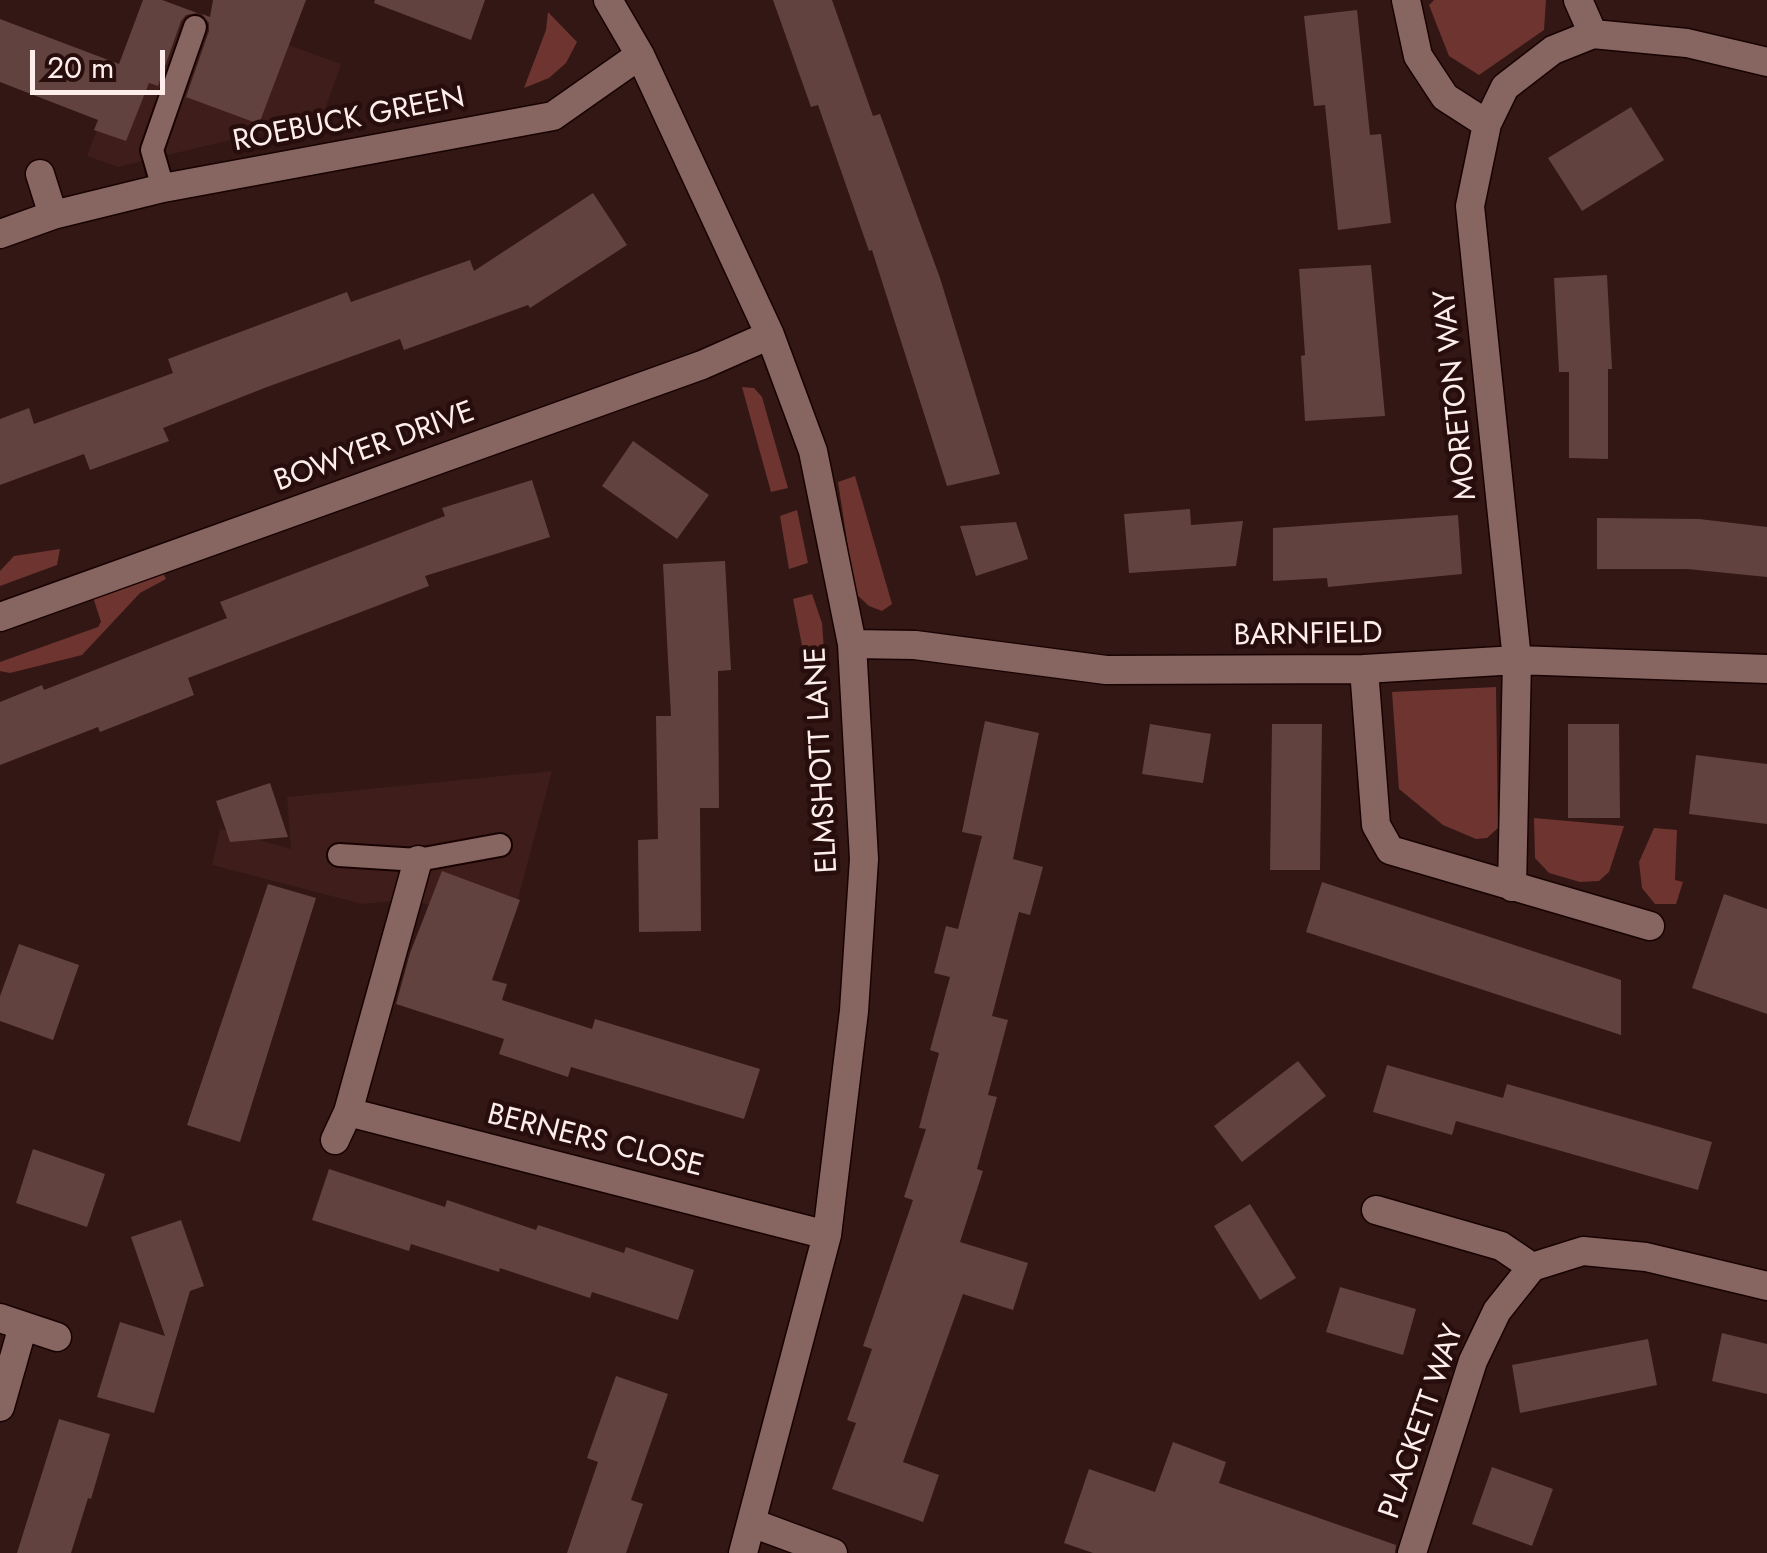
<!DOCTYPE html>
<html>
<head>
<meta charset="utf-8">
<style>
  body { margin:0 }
  #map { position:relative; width:1767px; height:1553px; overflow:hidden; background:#321715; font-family:Jost,sans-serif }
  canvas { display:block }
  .scale { position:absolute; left:30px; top:50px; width:135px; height:45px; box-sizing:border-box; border:5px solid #fdedeb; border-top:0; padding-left:12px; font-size:30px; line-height:35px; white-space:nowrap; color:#fdedeb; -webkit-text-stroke:8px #270e0c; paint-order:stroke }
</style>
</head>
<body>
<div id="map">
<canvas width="1767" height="1553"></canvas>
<div class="scale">20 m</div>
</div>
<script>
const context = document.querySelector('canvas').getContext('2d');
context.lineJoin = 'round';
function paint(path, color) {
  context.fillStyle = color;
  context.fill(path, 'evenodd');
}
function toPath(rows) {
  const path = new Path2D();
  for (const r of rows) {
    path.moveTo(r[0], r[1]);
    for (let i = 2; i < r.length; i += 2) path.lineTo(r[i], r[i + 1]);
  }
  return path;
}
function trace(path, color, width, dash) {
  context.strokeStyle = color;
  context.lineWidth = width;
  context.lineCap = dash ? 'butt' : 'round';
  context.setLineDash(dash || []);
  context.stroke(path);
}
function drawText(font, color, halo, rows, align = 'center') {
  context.font = font + ' Jost,sans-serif';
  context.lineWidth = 9;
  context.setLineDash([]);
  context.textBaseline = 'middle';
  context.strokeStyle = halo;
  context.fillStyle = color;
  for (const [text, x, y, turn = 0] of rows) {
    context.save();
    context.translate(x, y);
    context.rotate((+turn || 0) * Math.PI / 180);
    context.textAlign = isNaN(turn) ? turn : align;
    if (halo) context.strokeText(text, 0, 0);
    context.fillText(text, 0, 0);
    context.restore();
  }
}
paint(toPath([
  [147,0,163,0,341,64,322,118,118,167,87,156],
  [552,771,512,921,405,900,362,904,212,865,220,829,291,849,287,797]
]), '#3f1d1a');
paint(toPath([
  [1434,0,1546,0,1544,30,1479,75,1449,56,1429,5],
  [548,12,577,42,566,63,549,78,524,88,546,30],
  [742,387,754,388,762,397,788,488,771,492],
  [855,476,892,604,882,611,869,606,855,593,838,482],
  [797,510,808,563,789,569,780,516],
  [60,549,57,565,0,586,0,571,14,556],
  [163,573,166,579,140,593,82,655,10,673,0,671,0,662,98,627,101,622,93,597],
  [812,594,822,623,825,664,806,666,793,599],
  [1496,687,1498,828,1487,838,1476,839,1443,825,1399,789,1392,692],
  [1534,818,1624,826,1609,872,1599,881,1580,882,1549,873,1535,858],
  [1654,828,1677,830,1675,880,1683,882,1676,904,1655,904,1642,888,1639,862]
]), '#6e342f');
paint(toPath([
  [143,0,162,0,197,13,186,15,181,21,158,86,149,83,126,141,94,130,98,120,0,82,0,19,119,64],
  [213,0,306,0,259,124,186,97,209,31,209,23,202,14,210,17],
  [375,0,485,0,471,40,374,3],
  [773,0,832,0,873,116,880,114,940,278,1000,474,947,486,872,250,869,251,818,105,811,107],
  [1357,10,1370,135,1381,134,1391,223,1338,230,1325,105,1314,106,1304,16],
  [1631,107,1664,160,1582,211,1548,158],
  [593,193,627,245,530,308,528,305,404,350,400,339,267,387,163,428,169,441,90,470,84,454,0,485,0,419,29,408,34,424,173,373,168,359,347,292,351,302,470,260,474,271],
  [1371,265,1385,416,1305,421,1301,356,1305,355,1299,269],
  [1607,275,1612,369,1608,369,1608,459,1569,458,1569,372,1559,372,1554,278],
  [633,441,709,495,677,539,602,486],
  [532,480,550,537,425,576,429,586,188,678,194,695,100,732,98,727,0,765,0,702,42,685,44,690,227,618,220,602,445,516,442,508],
  [1190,509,1191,525,1243,521,1236,566,1129,573,1124,514],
  [1458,515,1462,574,1328,587,1327,578,1273,581,1273,528],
  [1597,518,1699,519,1767,527,1767,577,1687,569,1597,569],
  [1016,522,1028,559,976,576,960,526],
  [725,561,731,670,718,671,719,808,700,808,701,931,639,932,638,840,658,839,656,716,671,716,663,564],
  [985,721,1039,733,1013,859,1043,867,1030,915,1019,912,992,1016,1008,1020,988,1095,997,1097,977,1169,983,1171,960,1242,1028,1263,1013,1310,963,1294,903,1462,939,1475,923,1522,832,1489,856,1423,847,1420,872,1349,863,1346,913,1200,904,1197,926,1129,919,1128,939,1053,930,1050,950,977,934,973,946,926,958,929,982,836,962,832],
  [1150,724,1211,734,1203,783,1142,774],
  [1272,724,1322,724,1320,870,1270,870],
  [1568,724,1619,724,1620,818,1568,818],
  [1696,755,1767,764,1767,824,1689,814],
  [270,783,288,837,230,842,216,801],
  [442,871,520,900,492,980,507,984,502,1000,592,1029,595,1019,760,1069,744,1119,571,1067,568,1077,499,1054,504,1039,396,1004,410,953],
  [1322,882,1621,980,1621,1035,1306,932],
  [268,884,316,898,240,1142,187,1125],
  [1724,894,1767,909,1767,1014,1692,988],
  [19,944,79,965,53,1040,0,1021,0,996],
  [1298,1061,1326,1096,1242,1162,1214,1126],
  [1387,1065,1503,1098,1507,1084,1712,1142,1698,1190,1456,1121,1452,1135,1373,1112],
  [33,1149,105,1174,87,1227,16,1203],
  [329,1169,445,1207,447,1200,536,1230,538,1225,624,1253,626,1247,694,1270,678,1320,592,1292,590,1298,500,1268,499,1272,411,1244,409,1251,312,1220],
  [1250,1204,1296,1278,1260,1300,1214,1226],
  [181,1220,204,1286,190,1291,154,1413,97,1397,120,1322,165,1336,131,1237],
  [1340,1287,1416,1309,1403,1355,1326,1332],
  [1722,1333,1767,1344,1767,1394,1712,1381],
  [1648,1339,1657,1385,1520,1413,1512,1365],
  [616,1376,668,1394,631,1500,643,1504,626,1553,567,1553,598,1462,587,1458],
  [59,1419,110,1434,91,1499,88,1498,71,1553,17,1553],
  [1173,1442,1226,1462,1219,1483,1396,1545,1395,1553,1093,1553,1064,1543,1089,1469,1155,1492],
  [1492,1467,1553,1489,1532,1546,1472,1524]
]), '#61423e');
const service = toPath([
  [163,188,152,150,195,27],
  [339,855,418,860,500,845]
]);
const minor = toPath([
  [608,0,640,55,770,335,813,451,852,644,864,859,854,1011,827,1235,743,1553],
  [1406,0,1418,56,1445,97,1487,124],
  [1578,0,1593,34],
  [40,174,53,215],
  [0,234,53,215,163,188,553,116,640,55],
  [0,617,702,365,770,335],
  [852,644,915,645,1106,670,1364,669,1517,660,1767,669],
  [1364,669,1376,825,1390,850,1650,926],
  [1512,887,1517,660,1470,206,1487,124,1505,87,1553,50,1593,34,1687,43,1767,62],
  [348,1112,827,1235],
  [335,1140,348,1112,418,860],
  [1376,1210,1501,1246,1532,1267],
  [0,1318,57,1337],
  [0,1407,23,1326],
  [752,1523,833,1553],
  [1412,1553,1473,1361,1497,1311,1532,1267,1583,1251,1646,1257,1767,1286]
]);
trace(service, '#180302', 26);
trace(minor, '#180302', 31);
trace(service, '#876662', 22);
trace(minor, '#876662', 28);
drawText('30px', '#fdedeb', '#270e0c', [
  ["ROEBUCK GREEN",349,121,-11],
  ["MORETON WAY",1457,395,-96],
  ["BOWYER DRIVE",375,448,-20],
  ["BARNFIELD",1308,636,-1],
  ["ELMSHOTT LANE",823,760,-93],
  ["BERNERS CLOSE",595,1142,14],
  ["PLACKETT WAY",1423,1422,-71]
]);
</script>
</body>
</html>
